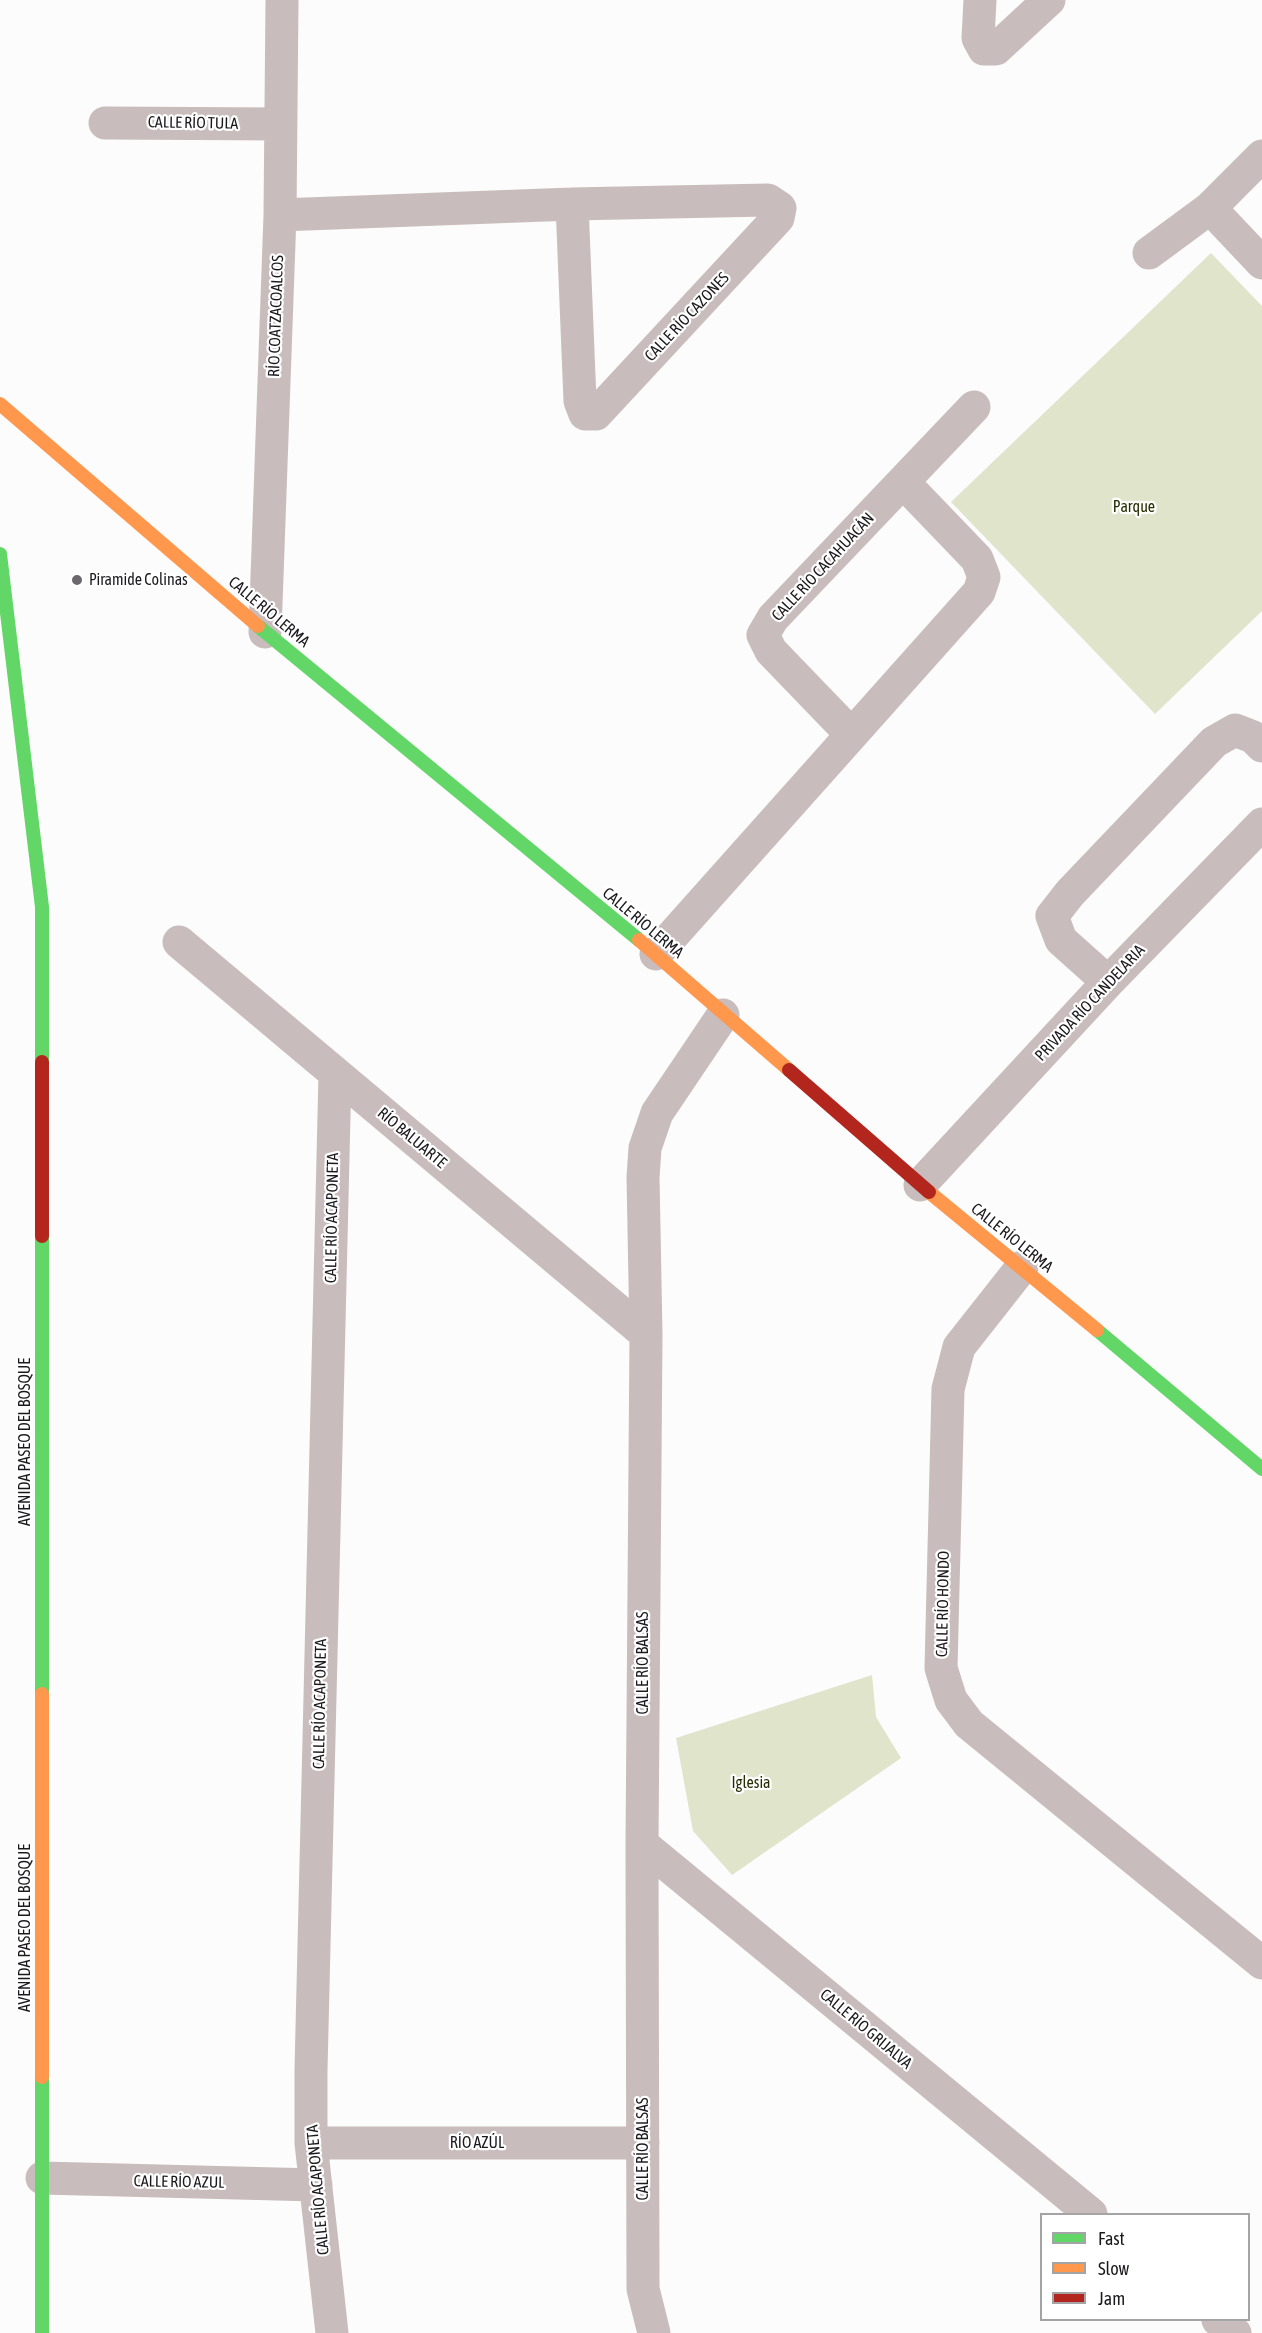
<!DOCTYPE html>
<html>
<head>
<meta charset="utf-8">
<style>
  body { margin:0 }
  #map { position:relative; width:1262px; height:2333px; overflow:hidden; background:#fcfcfc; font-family:"Asap Condensed",sans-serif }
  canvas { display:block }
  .legend { position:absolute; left:1040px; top:2213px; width:210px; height:108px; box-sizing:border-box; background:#fff; border:2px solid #a4a3a5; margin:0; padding:8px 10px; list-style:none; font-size:18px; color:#1c191e }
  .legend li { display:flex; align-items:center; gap:12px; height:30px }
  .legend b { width:30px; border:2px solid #a4a3a5 }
</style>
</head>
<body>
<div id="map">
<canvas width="1262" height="2333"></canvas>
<ul class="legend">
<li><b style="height:8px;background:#63d668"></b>Fast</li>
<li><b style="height:8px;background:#ff974d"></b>Slow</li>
<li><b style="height:8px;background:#b3261e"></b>Jam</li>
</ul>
</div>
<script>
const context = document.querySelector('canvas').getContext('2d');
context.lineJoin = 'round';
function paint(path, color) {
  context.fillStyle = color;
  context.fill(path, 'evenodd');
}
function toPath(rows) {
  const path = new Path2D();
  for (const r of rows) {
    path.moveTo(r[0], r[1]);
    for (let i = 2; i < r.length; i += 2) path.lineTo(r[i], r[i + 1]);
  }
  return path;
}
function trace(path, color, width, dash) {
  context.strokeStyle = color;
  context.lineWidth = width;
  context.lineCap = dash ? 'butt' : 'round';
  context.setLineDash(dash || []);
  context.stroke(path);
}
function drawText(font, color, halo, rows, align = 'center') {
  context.font = font + ' "Asap Condensed",sans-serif';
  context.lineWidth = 4.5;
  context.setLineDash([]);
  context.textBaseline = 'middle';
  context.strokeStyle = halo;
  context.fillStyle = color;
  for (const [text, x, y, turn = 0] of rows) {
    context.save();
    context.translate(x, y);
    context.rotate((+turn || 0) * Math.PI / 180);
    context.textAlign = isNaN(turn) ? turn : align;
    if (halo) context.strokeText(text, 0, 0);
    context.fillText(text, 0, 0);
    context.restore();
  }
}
paint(toPath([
  [1211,253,1262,306,1262,611,1155,714,951,502],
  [872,1675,876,1717,901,1758,732,1875,693,1831,676,1738]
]), '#dfe4cb');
trace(toPath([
  [980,0,978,38,984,49,996,49,1049,0],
  [105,123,280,124],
  [1210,208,1262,263],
  [280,215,572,204,768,200,780,208,778,218,596,414,585,414,580,401,572,204],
  [1149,253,1210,208,1262,156],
  [265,632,280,215,282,0],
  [851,734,771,651,763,635,773,618,974,407],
  [179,942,646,1334],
  [656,954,979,592,984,577,977,559,903,482],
  [1108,982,1061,940,1052,916,1070,893,1214,742,1235,730,1253,737,1262,746],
  [920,1185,1108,982,1262,824],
  [1022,1267,959,1347,948,1389,941,1668,951,1700,969,1724,1262,1963],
  [642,1844,1091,2214],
  [311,2143,643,2143],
  [42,2178,316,2185],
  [1218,2320,1235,2333],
  [332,2333,311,2143,311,2070,335,1074],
  [654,2333,643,2289,642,1844,646,1334,643,1177,645,1148,657,1113,723,1015]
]), '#c9bcbc', 33);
trace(toPath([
  [0,554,42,907,42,1062],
  [258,626,639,940],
  [42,1236,42,1694],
  [1097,1330,1262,1469],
  [42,2077,42,2333]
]), '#63d668', 14);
trace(toPath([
  [0,404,258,626],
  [639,940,789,1070],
  [929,1192,1097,1330],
  [42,1694,42,2077]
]), '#ff974d', 14);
trace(toPath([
  [42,1062,42,1236],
  [789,1070,929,1192]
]), '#b3261e', 14);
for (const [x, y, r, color] of [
  [77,580,6,"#6a686c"]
]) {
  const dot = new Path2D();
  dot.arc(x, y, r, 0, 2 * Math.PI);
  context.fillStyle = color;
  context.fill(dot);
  trace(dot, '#fff', 2);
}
drawText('16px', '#1c191e', '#fff', [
  ["CALLE RÍO TULA",193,123,1],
  ["RÍO COATZACOALCOS",276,316,-88],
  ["CALLE RÍO CAZONES",687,317,-47],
  ["CALLE RÍO CACAHUACÁN",823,567,-47],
  ["CALLE RÍO LERMA",269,612,40],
  ["CALLE RÍO LERMA",643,923,40],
  ["PRIVADA RÍO CANDELARIA",1090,1003,-47],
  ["RÍO BALUARTE",412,1138,40],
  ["CALLE RÍO ACAPONETA",332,1218,-89],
  ["CALLE RÍO LERMA",1012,1238,39],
  ["AVENIDA PASEO DEL BOSQUE",25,1442,-90],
  ["CALLE RÍO HONDO",943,1604,-89],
  ["CALLE RÍO BALSAS",643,1663,-90],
  ["CALLE RÍO ACAPONETA",320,1704,-89],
  ["AVENIDA PASEO DEL BOSQUE",25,1928,-90],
  ["CALLE RÍO GRIJALVA",866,2029,40],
  ["RÍO AZÚL",477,2143],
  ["CALLE RÍO BALSAS",643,2149,-90],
  ["CALLE RÍO AZUL",179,2182,1],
  ["CALLE RÍO ACAPONETA",318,2190,-95]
]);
drawText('16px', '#272d00', '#fff', [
  ["Parque",1134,507],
  ["Iglesia",751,1783]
]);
drawText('16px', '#1c191e', '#fff', [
  ["Piramide Colinas",89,580]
], 'left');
</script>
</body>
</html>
